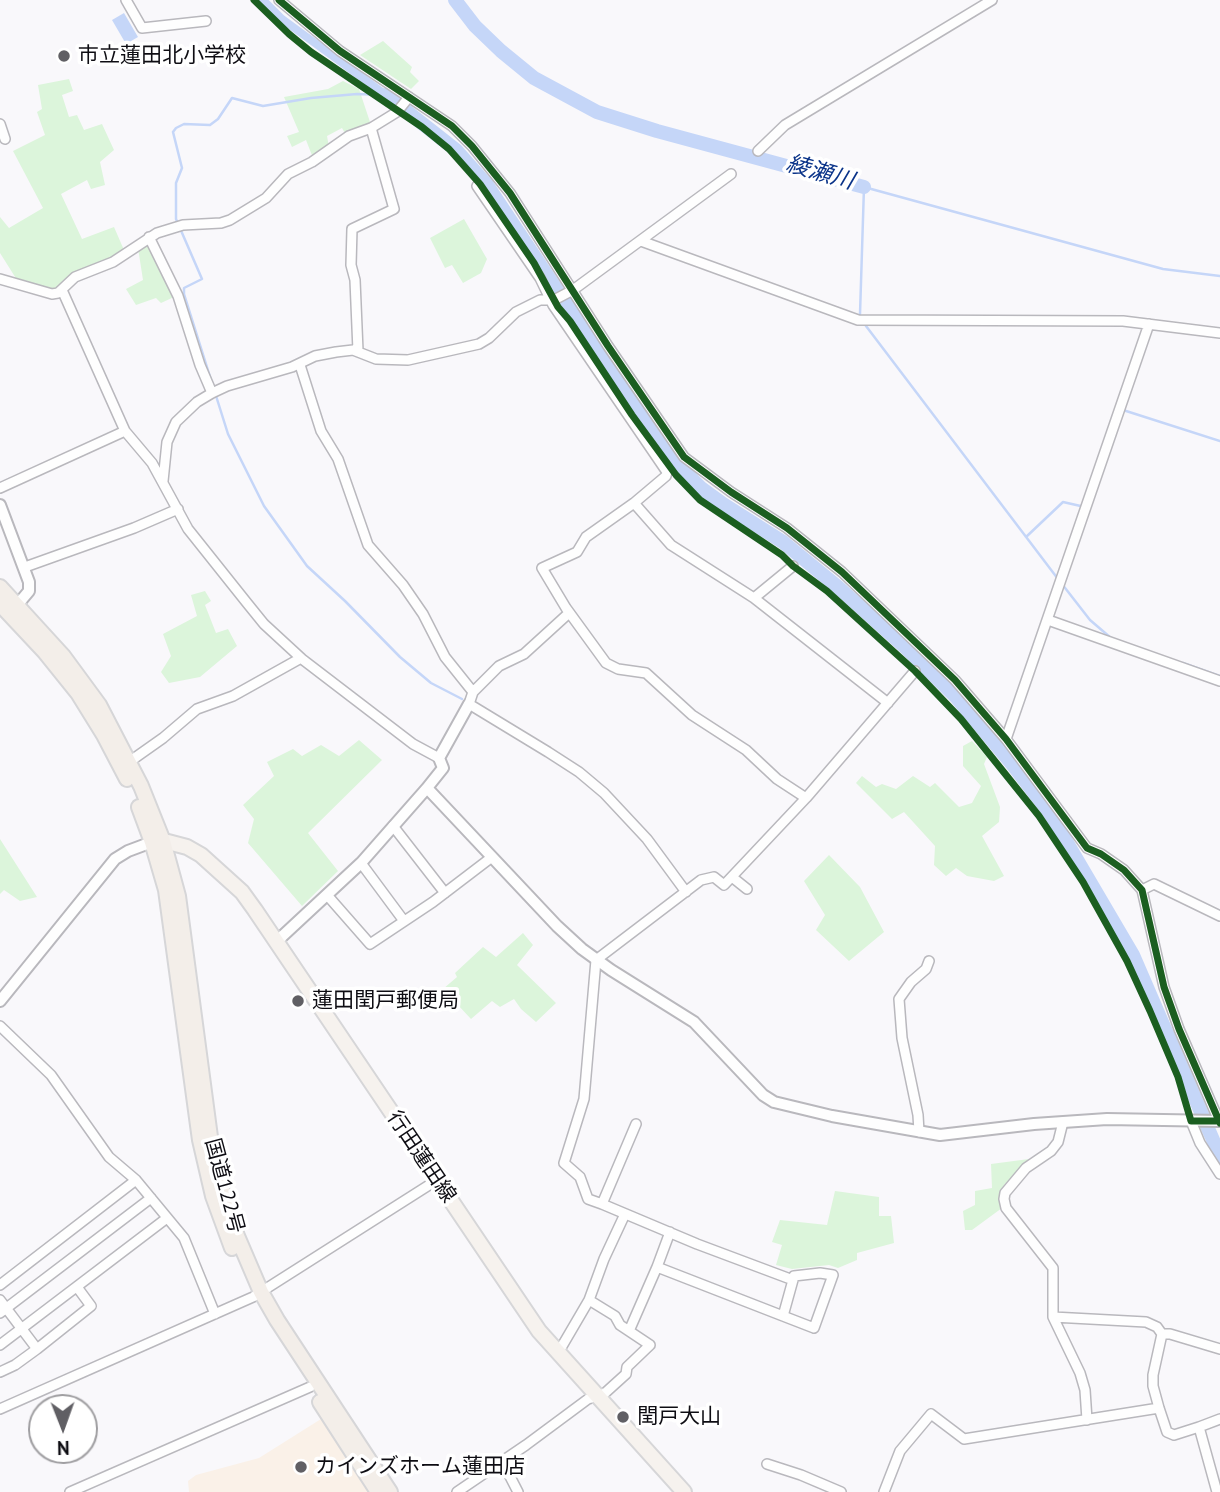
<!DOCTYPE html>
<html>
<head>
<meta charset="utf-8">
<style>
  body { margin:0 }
  #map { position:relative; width:1220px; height:1492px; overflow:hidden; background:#f9f8fb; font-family:"PT Sans",sans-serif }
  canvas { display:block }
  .north { position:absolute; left:28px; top:1394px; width:70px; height:70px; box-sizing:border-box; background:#fff; border:2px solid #9f9ea1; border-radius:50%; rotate:179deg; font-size:19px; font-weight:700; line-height:28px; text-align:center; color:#0e0d13 }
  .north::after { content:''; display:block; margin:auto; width:24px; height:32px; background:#605f64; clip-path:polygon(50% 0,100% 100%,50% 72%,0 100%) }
</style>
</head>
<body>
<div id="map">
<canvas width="1220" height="1492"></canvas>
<div class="north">N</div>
</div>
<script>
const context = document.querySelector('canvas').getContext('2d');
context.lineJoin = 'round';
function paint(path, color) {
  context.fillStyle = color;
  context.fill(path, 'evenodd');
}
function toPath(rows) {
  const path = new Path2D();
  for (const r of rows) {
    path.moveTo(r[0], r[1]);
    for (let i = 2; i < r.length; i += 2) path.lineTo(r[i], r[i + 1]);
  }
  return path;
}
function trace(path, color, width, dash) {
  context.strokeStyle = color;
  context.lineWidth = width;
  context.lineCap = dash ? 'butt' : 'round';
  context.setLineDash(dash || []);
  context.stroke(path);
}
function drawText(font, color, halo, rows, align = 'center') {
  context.font = font + ' "PT Sans","Noto Sans JP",sans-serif';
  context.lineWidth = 7;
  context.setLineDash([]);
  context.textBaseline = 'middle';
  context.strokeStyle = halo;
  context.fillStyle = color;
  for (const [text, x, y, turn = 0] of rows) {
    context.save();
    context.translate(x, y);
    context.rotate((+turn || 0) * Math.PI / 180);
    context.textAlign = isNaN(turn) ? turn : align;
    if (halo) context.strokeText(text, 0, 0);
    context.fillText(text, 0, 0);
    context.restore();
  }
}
paint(toPath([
  [321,1419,370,1492,189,1492,188,1481,196,1475,259,1458]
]), '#faf1e8');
paint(toPath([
  [383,41,412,67,410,72,419,81,411,89,360,55],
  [69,79,73,91,62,95,69,117,77,115,84,130,102,124,114,150,100,162,105,185,91,189,87,180,61,194,82,239,114,227,124,250,51,293,17,280,0,253,0,217,9,228,43,208,13,151,45,135,37,112,42,109,38,85],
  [343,81,359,89,371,125,346,135,342,128,327,136,329,147,313,158,306,140,292,147,287,136,299,132,284,97,328,89],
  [464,219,487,259,481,273,463,283,452,265,445,268,430,238],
  [148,244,174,297,161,303,156,298,136,305,126,289,143,280,138,248],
  [205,591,211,601,205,605,216,633,228,629,237,646,200,677,169,683,161,672,171,656,163,634,197,616,191,595],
  [359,740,382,760,308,833,338,871,302,906,248,843,254,819,243,805,274,776,267,762,293,749,302,756,321,745,339,756],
  [972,741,987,757,984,764,1000,807,999,822,982,836,1004,876,994,881,967,876,956,868,946,876,934,865,935,846,904,812,892,819,856,783,862,776,876,787,882,784,896,789,913,776,930,787,935,783,959,807,972,803,981,786,963,766,963,746],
  [0,839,37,897,20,901,4,890,0,894],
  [829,855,860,887,884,932,849,961,816,930,825,915,804,881],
  [523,933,533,945,517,965,556,1003,536,1022,521,1009,514,999,500,1007,492,1001,471,1019,443,989,457,977,455,973,483,947,496,957],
  [1029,1159,1004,1185,1001,1199,1002,1208,972,1230,965,1230,963,1211,975,1205,975,1191,992,1188,991,1164],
  [835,1191,879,1197,879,1216,891,1216,894,1243,857,1253,857,1260,838,1268,829,1265,792,1269,776,1265,782,1245,772,1242,780,1220,827,1225]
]), '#dcf5db');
paint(toPath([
  [124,13,138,37,126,44,112,20]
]), '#c5d6f8');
trace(toPath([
  [386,95,357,94,311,98,263,106,232,98,218,119,210,125,184,124,176,128,173,132,182,168,176,183,176,219,202,279,184,288,184,294,228,434,264,506,307,566,345,601,400,657,431,683,462,699],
  [860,314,864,187,1163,269,1220,276],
  [866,326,1058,579],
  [1123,410,1220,441],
  [1026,537,1063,502,1085,507],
  [1062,584,1090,620,1111,638],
  [1183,663,1220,676]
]), '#c5d6f8', 2.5);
trace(toPath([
  [263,0,282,19,386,95]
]), '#c5d6f8', 8);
trace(toPath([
  [455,0,475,26,501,51,534,78,597,112,657,131,864,187],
  [386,95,456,150,487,185,656,439,677,464,701,488,723,504,783,542,838,587,905,647,956,697,1012,764,1049,812,1133,955,1220,1156]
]), '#c5d6f8', 14);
const minor = toPath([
  [126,0,142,28,206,21],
  [279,0,340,51,452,126,472,146,510,193,608,346,684,457,731,492,787,528,842,572,955,680,1006,739,1087,848,1101,854,1124,870,1142,890,1164,987,1179,1029,1219,1121],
  [0,124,5,139],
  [758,151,785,125,992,0],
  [477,186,540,278,553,305,667,472,666,476,634,503,586,537,577,552,542,568,566,608,606,663,618,669,646,673,692,715,746,750,777,779,806,798],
  [149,237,178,296,200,365,212,393],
  [641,241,858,320,1123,321,1220,333],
  [0,279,52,294,58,293,75,277,113,262,157,233,183,225,221,223,230,220,266,198,288,174,312,162,349,136,371,128,397,112,409,97],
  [62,290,125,431,152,463,188,529,247,603,264,624,302,659,413,744,439,758],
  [358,351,355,280,351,265,352,229,394,209,371,128],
  [300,365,321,431,338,459,368,545,403,585,423,614,445,657,473,692],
  [163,481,167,442,176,422,197,402,212,393,227,386,292,367,315,356,336,352,353,350,376,359,408,360,479,344,489,338,516,312,540,300,554,300,573,290,731,174],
  [0,488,125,431],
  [634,503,671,545,754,598,793,566],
  [25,567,134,528,178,509],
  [754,598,888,703],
  [569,613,524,654,499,666,473,692,469,704,548,752,579,772,604,793,647,839,686,892],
  [1048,620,1220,681],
  [1006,739,1149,324],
  [129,762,163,738,197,709,233,696,301,658],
  [393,826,445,893],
  [361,863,404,921],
  [732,877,747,889],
  [1142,890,1154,884,1220,916],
  [327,895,370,944,433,902,492,857],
  [0,1026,51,1075,109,1157,136,1180,184,1238,215,1314],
  [1191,1121,1200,1143,1220,1174],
  [1063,1122,1058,1142,1051,1151,1026,1168,1005,1193,1004,1199,1006,1208,1053,1268,1053,1317,1080,1373,1085,1390,1087,1420],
  [636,1124,602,1204,697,1244,793,1280,794,1276,820,1273,833,1275,814,1328,783,1316],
  [919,1132,918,1115,902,1038,899,999,911,982,926,969,929,961],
  [602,1204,588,1199,580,1177,564,1163,584,1099,596,960,701,880,714,877,724,885,806,798,915,671],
  [657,1267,670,1232],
  [0,1285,136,1180],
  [0,1300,37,1349],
  [0,1313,151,1198],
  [1053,1317,1146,1322,1157,1327,1162,1334,1170,1334,1220,1349],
  [629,1331,657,1267,783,1316,793,1280],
  [1162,1334,1153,1375,1153,1386,1159,1408,1167,1432,1174,1435,1199,1427,1217,1492],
  [0,1345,167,1218],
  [558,1353,589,1300,604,1259,625,1214],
  [0,1372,15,1365,37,1349,91,1306,77,1287],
  [0,1409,253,1297,437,1180],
  [1199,1427,1220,1419],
  [502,1461,518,1492],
  [767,1464,801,1475,841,1492],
  [70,1492,310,1387],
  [457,1492,526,1445,588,1399,605,1393,626,1374,627,1367,650,1345,620,1325,615,1316,589,1300],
  [884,1492,900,1451,931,1414,964,1439,1159,1408]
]);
const tertiary = toPath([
  [0,505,29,582,29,591,13,610],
  [427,788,443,768,439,758,469,704],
  [276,942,361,863,427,788,557,926,582,949,611,970,694,1022,763,1095,774,1102,832,1116,940,1135,1034,1124,1107,1119,1220,1121],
  [0,1001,115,859,128,851,152,842]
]);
const primary = toPath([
  [153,842,168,842,187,847,201,855,242,892,255,910,539,1331,684,1492]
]);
const trunk = toPath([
  [0,587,63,656,99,705,141,786,163,841,178,896,210,1137,223,1194,237,1236,261,1292,277,1320,390,1492],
  [0,604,45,652,78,693,104,735,127,779],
  [139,807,152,842,166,890,200,1140,213,1196,232,1248],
  [320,1402,378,1492]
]);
trace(minor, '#b9b8bd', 12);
trace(tertiary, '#b9b8bd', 14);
trace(primary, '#d6d6d8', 18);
trace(trunk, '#d6d6d8', 18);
trace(minor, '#fefefe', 9);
trace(tertiary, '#fefefe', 10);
trace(primary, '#f6f2ee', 14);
trace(trunk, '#f3eee9', 14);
trace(toPath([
  [254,0,289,34,311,52,422,127,449,149,480,184,534,263,558,307,570,321,632,415,676,475,700,500,782,555,793,566,827,591,915,671,961,719,1039,816,1083,882,1127,961,1150,1011,1178,1077,1191,1121,1220,1121],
  [279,0,340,51,452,126,472,146,510,193,608,346,684,457,731,492,787,528,842,572,955,680,1006,739,1087,848,1101,854,1124,870,1142,890,1164,987,1179,1029,1220,1123]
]), '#1b5e20', 7);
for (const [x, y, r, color] of [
  [64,56,7,"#605f64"],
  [298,1001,7,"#605f64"],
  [623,1417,7,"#605f64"],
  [301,1467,7,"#605f64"]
]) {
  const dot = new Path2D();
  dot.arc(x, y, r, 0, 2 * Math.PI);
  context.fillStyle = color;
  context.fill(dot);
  trace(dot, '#fff', 2.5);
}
drawText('21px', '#0e0d13', '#fff', [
  ["市立蓮田北小学校",78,56],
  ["蓮田閏戸郵便局",312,1001],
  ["閏戸大山",637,1417],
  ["カインズホーム蓮田店",315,1467]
], 'left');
drawText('21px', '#0e0d13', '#fff', [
  ["行田蓮田線",421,1157,56],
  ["国道122号",224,1186,75]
]);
drawText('italic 23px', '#0a3389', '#fff', [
  ["綾瀬川",820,173,16]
]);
</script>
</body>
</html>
